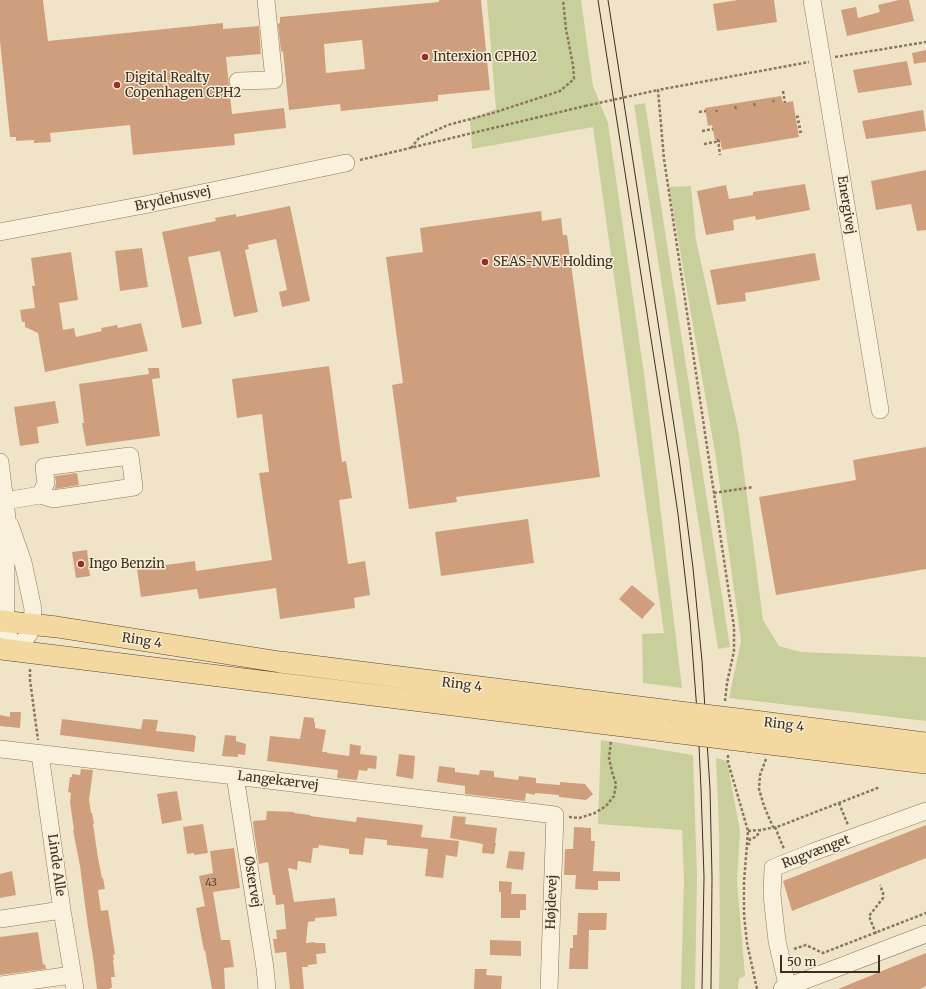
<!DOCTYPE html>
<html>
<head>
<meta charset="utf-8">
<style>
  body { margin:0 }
  #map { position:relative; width:926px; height:989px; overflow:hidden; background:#f0e4c8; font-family:Merriweather,serif }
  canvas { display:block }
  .scale { position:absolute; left:780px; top:955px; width:100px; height:18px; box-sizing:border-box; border:2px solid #3d2e20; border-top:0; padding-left:5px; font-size:12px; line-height:14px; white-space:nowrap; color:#3d2e20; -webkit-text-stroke:3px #f7eed8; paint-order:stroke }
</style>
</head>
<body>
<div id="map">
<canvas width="926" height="989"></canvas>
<div class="scale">50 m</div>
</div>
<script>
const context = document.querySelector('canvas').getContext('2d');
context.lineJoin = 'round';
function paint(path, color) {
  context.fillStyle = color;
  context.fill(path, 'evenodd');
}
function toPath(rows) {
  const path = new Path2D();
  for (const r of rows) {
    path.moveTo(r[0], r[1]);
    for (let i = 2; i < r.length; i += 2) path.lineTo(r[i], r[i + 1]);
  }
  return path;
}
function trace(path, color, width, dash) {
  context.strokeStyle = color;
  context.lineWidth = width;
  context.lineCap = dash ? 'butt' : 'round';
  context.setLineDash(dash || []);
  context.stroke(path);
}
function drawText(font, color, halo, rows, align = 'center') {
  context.font = font + ' Merriweather,serif';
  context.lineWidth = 3;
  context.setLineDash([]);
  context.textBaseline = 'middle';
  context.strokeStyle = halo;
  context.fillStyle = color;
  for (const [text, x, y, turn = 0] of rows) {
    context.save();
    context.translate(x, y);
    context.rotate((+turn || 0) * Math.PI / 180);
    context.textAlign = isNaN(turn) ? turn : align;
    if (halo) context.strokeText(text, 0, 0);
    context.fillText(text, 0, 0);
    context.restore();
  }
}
paint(toPath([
  [487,0,581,0,593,86,608,123,645,381,682,688,643,683,642,634,664,633,593,127,472,149,470,119,496,109],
  [645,103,730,647,718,649,634,105],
  [691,186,696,240,739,434,763,620,779,646,801,652,926,657,926,721,729,698,741,641,716,458,669,187],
  [601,740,693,755,697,877,695,989,681,989,684,880,682,830,598,824],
  [716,758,727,761,740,831,737,881,745,976,739,979,738,989,719,989,720,936,719,829]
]), '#c9cf9b');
paint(toPath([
  [0,0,43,0,48,41,223,23,223,29,259,26,261,54,226,57,232,114,284,108,286,128,234,134,235,145,133,155,130,125,50,133,51,142,34,143,34,140,16,141,16,137,10,137,0,41],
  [439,0,481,0,490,90,438,95,438,101,341,111,340,104,289,110,283,51,281,52,278,24,280,23,280,17,439,2],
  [362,40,365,69,326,73,324,44],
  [738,0,774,0,777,22,717,31,713,4],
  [899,0,909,0,914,21,847,36,841,10,856,7,858,18,880,12,878,5],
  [926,50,926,62,914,64,912,53],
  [907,61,912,85,858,93,853,70],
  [781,96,783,103,793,101,799,137,722,150,720,139,715,140,712,125,708,126,705,108],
  [923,110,926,131,866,139,862,121],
  [926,170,926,230,917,231,911,204,876,210,871,181],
  [805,184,810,210,756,220,755,216,733,220,734,230,706,235,697,191,726,185,729,199,753,195,753,192],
  [290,206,310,301,282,307,279,292,287,290,276,239,248,245,249,249,245,250,258,312,234,317,220,251,188,257,202,324,182,328,162,232,216,221,215,218,236,214,236,217],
  [541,211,542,221,561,218,563,235,567,235,600,477,456,497,457,502,409,509,392,385,403,383,386,257,423,252,420,228],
  [142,248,148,287,120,291,115,251],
  [71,252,78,300,59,303,63,330,74,328,76,337,102,331,101,328,117,325,118,328,141,323,148,351,45,372,38,333,25,327,25,322,22,322,20,310,35,308,32,286,35,286,31,258],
  [815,253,820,280,745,293,746,301,717,305,710,270],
  [329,366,342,462,346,461,352,498,339,500,348,564,365,561,370,595,354,598,355,608,280,619,276,588,199,599,197,589,141,597,137,569,195,561,196,571,272,560,259,473,269,472,262,414,237,418,232,379],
  [148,368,159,368,160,378,152,379,160,436,86,446,82,423,84,423,79,384,149,374],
  [55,401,59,423,37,427,39,443,20,446,14,407],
  [926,447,926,569,776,595,759,497,856,480,853,460],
  [77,473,79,485,55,489,56,482,55,476],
  [528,519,534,563,441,576,435,532],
  [87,550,90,576,76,578,72,552],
  [632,585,655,604,642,619,619,599],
  [10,712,21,712,20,728,0,726,0,715,10,717],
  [304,717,314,718,314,722,315,722,315,728,326,730,322,752,327,752,327,753,349,756,350,744,361,746,360,754,377,756,376,769,368,768,367,771,359,770,357,780,337,778,338,770,267,761,270,736,300,739],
  [62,719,139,729,141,729,143,719,158,720,156,731,194,735,194,736,196,736,194,752,60,735],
  [225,735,236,736,236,741,246,744,245,755,238,754,238,757,222,756],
  [399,754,415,756,413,779,396,776],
  [439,766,455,768,455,772,479,775,480,770,493,771,494,772,494,777,518,780,519,776,536,778,536,783,560,785,560,782,585,784,593,794,586,800,559,797,559,795,535,793,535,795,526,793,525,801,465,794,465,786,437,782],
  [81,769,93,770,89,800,91,813,92,813,94,824,93,824,98,858,102,878,103,878,105,889,98,890,101,911,108,910,115,954,113,955,114,960,113,960,115,977,111,977,112,988,110,988,110,989,97,989,93,957,88,927,80,866,73,830,74,830,70,802,71,793,68,792,70,777,72,777,72,774,80,775],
  [177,791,182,820,162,824,157,794],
  [267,811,294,812,294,813,310,815,310,816,356,822,357,817,423,825,421,837,459,841,457,857,446,855,443,878,425,876,428,849,387,845,387,840,365,838,363,855,349,854,349,849,319,845,318,848,313,848,311,863,298,861,297,870,288,868,294,902,335,898,337,916,315,918,315,921,308,922,306,943,315,942,315,943,325,943,326,953,316,954,317,964,308,965,308,967,302,967,304,989,290,989,286,952,275,953,273,939,277,939,276,930,286,929,284,904,276,905,275,895,273,895,268,862,259,864,254,831,253,821,266,820],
  [453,816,466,817,465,824,497,828,495,843,496,843,494,854,482,853,483,844,450,838],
  [203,824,208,853,194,855,194,853,187,854,183,827],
  [926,825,926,858,792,911,783,881],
  [574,827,591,828,591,841,595,841,593,871,620,872,620,881,598,881,598,890,575,889,576,875,564,875,565,849,573,849],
  [234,848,240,888,213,892,221,940,230,940,234,967,224,968,225,989,212,989,205,950,204,951,196,908,205,906,199,876,213,873,210,851],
  [509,851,525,852,523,870,506,868],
  [12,871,16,895,0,898,0,874],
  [499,881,512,882,511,894,526,894,526,910,520,910,520,918,501,918,501,892,499,892],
  [578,913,607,913,606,930,589,930,588,969,569,969,570,948,573,948,573,935,577,935],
  [38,932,43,965,45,964,46,969,0,975,0,937],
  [490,940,521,941,521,956,490,955],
  [926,953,926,986,920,989,838,989],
  [475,969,487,969,486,975,502,976,501,989,474,989]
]), '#cf9f7d');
const minor = toPath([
  [812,0,880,410],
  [238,81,274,80,266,0],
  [0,232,144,205,346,163],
  [0,462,7,518,6,564,6,600,5,621,6,631,12,642,16,646,21,649,27,652],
  [5,501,40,495,53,499,134,487,130,456,44,467,46,483,40,495],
  [7,648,16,646,23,642,29,634,32,624,33,609,23,562,10,525],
  [0,749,235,776,555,815,549,989],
  [40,754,62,910,75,989],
  [235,776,265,968,267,989],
  [0,919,62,910],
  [0,985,72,975],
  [782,989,926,934],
  [788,989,777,941,772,895,773,868,813,852,926,811]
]);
const major = toPath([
  [0,621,57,627,280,662,671,711],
  [0,649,672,732],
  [754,721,926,743],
  [753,742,926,763]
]);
trace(minor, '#8d765c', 18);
trace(major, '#5b4430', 22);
trace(toPath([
  [835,57,926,42],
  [783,91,785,103],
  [773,100,774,102],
  [754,103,755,106],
  [735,106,736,109],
  [716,110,717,112],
  [699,112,706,111],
  [796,117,801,116],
  [797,122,802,121],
  [798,127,803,126],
  [702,131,713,129],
  [799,132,804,131],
  [718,139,720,155],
  [704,144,720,141],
  [411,148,419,138,448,125,493,113,560,91,574,79,573,65,566,29,563,0],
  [360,160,585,106],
  [714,493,753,487],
  [30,669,30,680,38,740],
  [725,701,727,683,734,651,734,627,664,159,658,90,809,62],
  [728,755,728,762,748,831,744,882,744,915,747,943,757,989],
  [766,759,760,775,759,789,764,806,773,827],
  [839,803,848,825],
  [569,817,579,818,595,813,606,806,614,796,616,784,612,772,609,758,611,741],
  [775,827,784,849],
  [748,831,760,830,777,827,880,787],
  [747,844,749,844,750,839,756,837,760,831],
  [876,934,869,916,883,898,883,893,880,885],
  [794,949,806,945,823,953,926,913]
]), '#8d765c', 2.5, [3, 2]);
trace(minor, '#faf1dc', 17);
trace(major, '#f3d9a0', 21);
trace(toPath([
  [598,0,670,460,678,514,690,620,698,724,701,789,704,877,702,989],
  [608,0,679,458,693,568,702,661,710,789,712,877,711,989]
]), '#3d2e20', 1);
const majorBridge = toPath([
  [671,711,754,721],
  [672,732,753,742]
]);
trace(majorBridge, '#5b4430', 22, []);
trace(toPath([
  [585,106,658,90]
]), '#8d765c', 2.5, [3, 2]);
trace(majorBridge, '#f3d9a0', 21);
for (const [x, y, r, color] of [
  [425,57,4,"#9e2a2b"],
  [117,85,4,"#9e2a2b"],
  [485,262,4,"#9e2a2b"],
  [81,564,4,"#9e2a2b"]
]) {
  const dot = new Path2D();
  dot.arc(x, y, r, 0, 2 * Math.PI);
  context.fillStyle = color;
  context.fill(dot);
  trace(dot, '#f7eed8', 1.5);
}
drawText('11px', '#624a37', null, [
  ["43",211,883]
]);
drawText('13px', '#3d2e20', '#f7eed8', [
  ["Interxion CPH02",433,57],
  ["Digital Realty",125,78],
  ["Copenhagen CPH2",125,93],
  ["SEAS-NVE Holding",493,262],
  ["Ingo Benzin",89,564]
], 'left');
drawText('13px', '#3d2e20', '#f7eed8', [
  ["Brydehusvej",173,199,-12],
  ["Energivej",846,205,81],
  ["Ring 4",142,641,9],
  ["Ring 4",462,685,7],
  ["Ring 4",784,725,7],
  ["Langekærvej",278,781,7],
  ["Rugvænget",816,852,-21],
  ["Linde Alle",56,865,82],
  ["Østervej",252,882,81],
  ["Højdevej",552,902,-88]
]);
</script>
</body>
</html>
